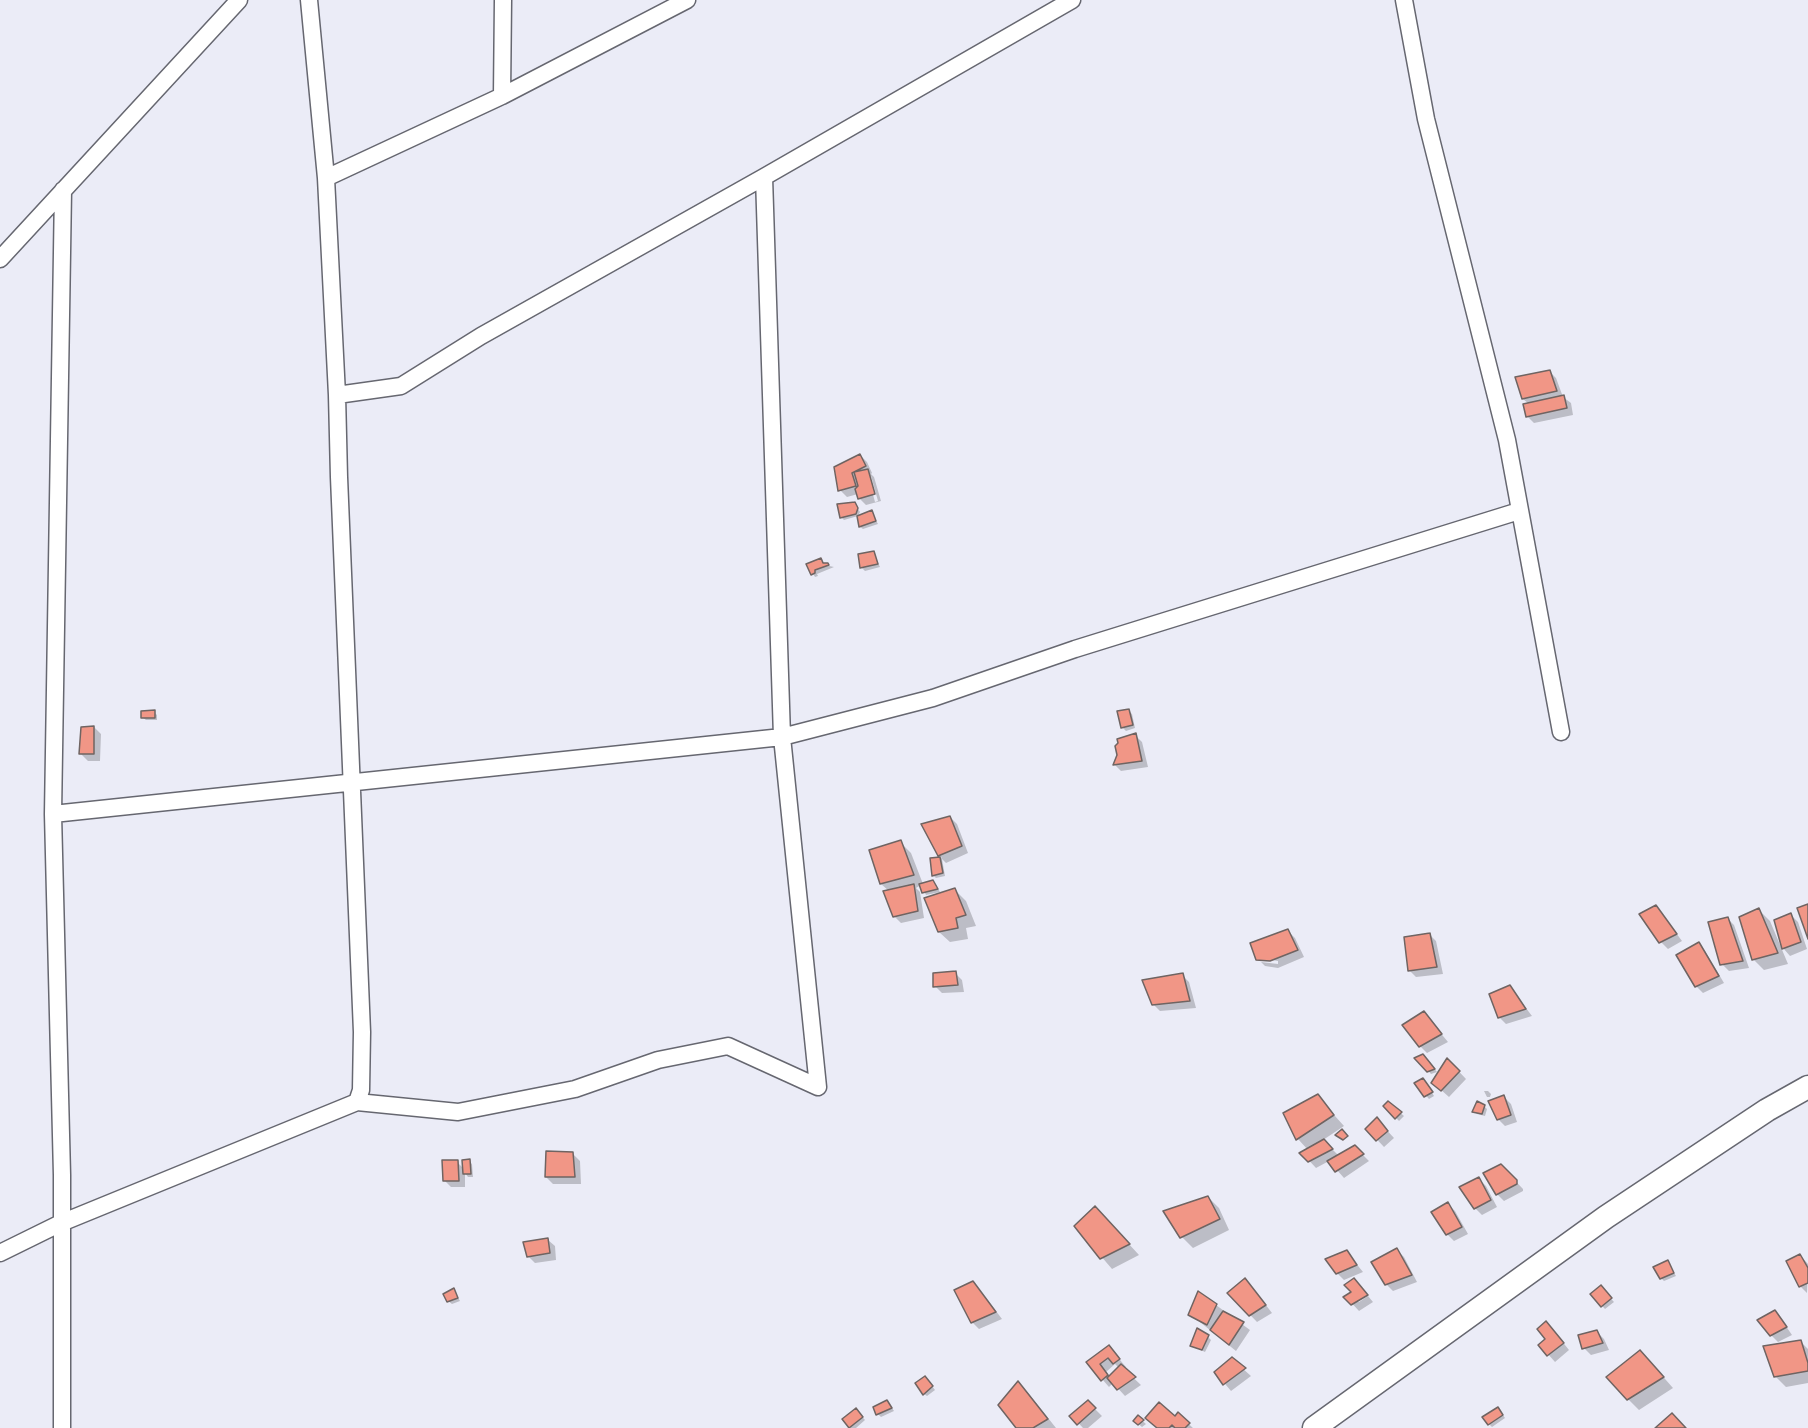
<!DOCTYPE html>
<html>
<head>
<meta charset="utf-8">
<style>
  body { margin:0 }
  canvas { display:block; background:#ebecf7 }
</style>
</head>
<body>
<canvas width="1808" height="1428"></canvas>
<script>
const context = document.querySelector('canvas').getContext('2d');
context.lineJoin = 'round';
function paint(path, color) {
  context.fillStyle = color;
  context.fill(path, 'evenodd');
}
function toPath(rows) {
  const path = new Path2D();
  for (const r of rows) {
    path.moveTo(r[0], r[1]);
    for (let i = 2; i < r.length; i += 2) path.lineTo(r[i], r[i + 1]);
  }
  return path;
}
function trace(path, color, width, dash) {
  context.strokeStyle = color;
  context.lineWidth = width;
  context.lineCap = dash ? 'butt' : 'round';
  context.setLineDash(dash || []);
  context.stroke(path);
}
paint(toPath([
  [1549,371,1556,378,1563,397,1571,403,1573,415,1534,423,1527,416,1529,404,1523,399,1517,378],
  [860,455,867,462,872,473,871,474,874,477,881,501,866,505,859,498,858,494,847,497,840,490],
  [868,476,871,476,878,501,875,502],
  [854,503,860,512,858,516,844,520,841,517],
  [871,512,878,524,863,529,860,527],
  [873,553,880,567,865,571,862,568,859,556],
  [822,559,825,565,834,567,817,574,818,576,815,577,808,565],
  [1129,711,1132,714,1135,728,1126,731,1123,728,1119,713],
  [154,712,157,715,157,720,146,720,142,717],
  [94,727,101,734,100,761,88,761,81,754],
  [1135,735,1142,742,1148,767,1121,771,1115,765,1119,755],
  [950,817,957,824,968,853,946,863,942,859,945,876,936,878,933,875,931,860,942,858,939,856],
  [900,842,911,853,923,884,933,881,940,892,926,895,921,885,916,888,920,892,924,918,901,923,894,916,889,891,881,884],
  [955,890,966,901,976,926,966,928,968,939,950,942,939,932],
  [1656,906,1682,941,1668,949,1661,942],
  [1759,910,1770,921,1788,964,1764,970,1753,959],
  [1791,915,1798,922,1807,949,1790,956,1783,948],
  [1727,918,1734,925,1749,968,1729,971,1722,964],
  [1288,931,1295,938,1304,957,1278,968,1265,966,1261,962,1278,964,1278,961,1260,958,1260,961,1258,959],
  [1429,934,1436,941,1443,974,1416,977,1409,970],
  [1698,944,1705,951,1724,983,1703,993,1696,986],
  [955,973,962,980,964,992,942,993,935,986],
  [1182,975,1189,982,1196,1008,1160,1011,1153,1004],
  [1510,987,1532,1016,1506,1024,1499,1017],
  [1424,1013,1448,1042,1427,1053,1420,1046],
  [1417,1058,1426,1059,1437,1072,1431,1074],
  [1448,1060,1466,1079,1449,1097,1440,1089],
  [1426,1083,1434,1096,1429,1099,1416,1084],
  [1484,1091,1488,1091,1491,1094,1490,1097,1487,1097],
  [1317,1096,1344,1126,1323,1140,1339,1156,1355,1147,1369,1161,1344,1178,1329,1161,1316,1168,1302,1153,1308,1150,1298,1139,1285,1114],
  [1504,1097,1511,1104,1517,1122,1505,1126,1498,1119],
  [1388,1102,1404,1116,1399,1121,1385,1106],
  [1484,1106,1487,1109,1485,1116,1477,1114,1474,1111],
  [1383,1126,1394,1138,1384,1147,1367,1129],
  [573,1154,580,1161,581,1184,553,1184,546,1177],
  [469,1161,472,1164,473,1177,468,1177,465,1173,465,1187,451,1187,444,1180,457,1162,464,1169],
  [1501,1166,1523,1189,1523,1191,1504,1201,1497,1194],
  [1479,1179,1486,1186,1497,1207,1482,1215,1475,1208],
  [1208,1197,1219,1208,1229,1230,1193,1248,1182,1237,1165,1212],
  [1448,1204,1455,1211,1468,1234,1454,1241,1447,1234],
  [1106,1219,1139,1255,1112,1269,1076,1227],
  [548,1240,555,1246,556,1260,535,1263,528,1256],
  [1397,1250,1404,1257,1417,1282,1393,1291,1386,1284],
  [1346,1251,1363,1272,1344,1280,1337,1273],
  [1800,1255,1808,1264,1807,1293,1800,1286],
  [1667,1262,1676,1276,1664,1281,1661,1278],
  [1252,1287,1272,1313,1257,1322,1229,1293],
  [1600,1287,1614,1302,1605,1309,1592,1295],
  [454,1290,460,1301,452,1304,448,1301],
  [980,1290,1002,1319,979,1329,972,1322],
  [1368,1296,1373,1302,1359,1311,1346,1297,1359,1302],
  [1216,1305,1250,1330,1236,1351,1190,1314],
  [1781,1319,1792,1335,1778,1342,1771,1335],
  [1553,1330,1569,1350,1555,1362,1540,1345],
  [1597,1332,1604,1339,1609,1350,1591,1355,1584,1348],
  [1208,1337,1211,1340,1205,1352,1192,1346],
  [1801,1342,1808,1349,1808,1383,1786,1387,1775,1376],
  [1115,1354,1126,1367,1123,1368,1141,1385,1125,1396,1113,1383,1109,1387,1088,1363],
  [1115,1364,1119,1368,1110,1377,1106,1372],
  [1232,1359,1251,1376,1231,1391,1216,1373],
  [1651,1363,1673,1388,1639,1410,1628,1399],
  [928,1381,935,1390,927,1396,924,1394],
  [1018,1384,1029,1394,1056,1428,1018,1428],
  [1088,1402,1102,1416,1088,1428,1083,1428,1072,1416],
  [890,1405,894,1411,881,1417,878,1414],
  [1498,1408,1505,1418,1492,1427,1489,1424],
  [856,1410,865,1420,856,1428,851,1428,844,1419],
  [1178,1414,1193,1428,1158,1428,1175,1418],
  [1138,1417,1146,1424,1142,1427,1135,1421]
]), '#0003');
const building = toPath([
  [1550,370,1557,391,1522,399,1515,377,1550,370],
  [1564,395,1567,408,1526,417,1523,404,1564,395],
  [860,454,866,466,852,473,856,486,838,491,834,467,860,454],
  [868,469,875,494,858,499,855,489,858,486,854,472,868,469],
  [855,502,858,508,856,514,840,518,837,504,855,502],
  [872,510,876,521,859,527,857,516,872,510],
  [874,551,878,564,860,568,858,554,874,551],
  [821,558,823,563,828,563,829,565,815,570,815,573,811,575,806,564,821,558],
  [1129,709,1133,725,1121,728,1117,711,1129,709],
  [155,710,155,718,141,718,141,711,155,710],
  [94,726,94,754,79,754,81,727,94,726],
  [1136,733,1142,761,1113,765,1117,755,1115,746,1118,743,1117,739,1136,733],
  [950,816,962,846,938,856,921,824,950,816],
  [901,840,914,875,880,884,869,850,901,840],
  [940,857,943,873,932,876,930,858,940,857],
  [933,880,938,889,922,893,919,884,933,880],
  [914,884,918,911,893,917,883,891,914,884],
  [955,888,966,915,956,918,958,928,938,932,924,898,955,888],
  [1808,904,1808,939,1797,908,1808,904],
  [1656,905,1677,934,1659,943,1639,914,1656,905],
  [1759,908,1778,953,1752,960,1739,917,1759,908],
  [1791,913,1801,942,1782,949,1774,920,1791,913],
  [1728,917,1743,961,1720,965,1708,922,1728,917],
  [1288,929,1298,950,1270,961,1256,960,1250,943,1288,929],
  [1430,933,1437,967,1408,971,1404,937,1430,933],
  [1699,942,1719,976,1695,987,1676,955,1699,942],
  [956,971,958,985,933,987,933,973,956,971],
  [1183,973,1190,1001,1152,1005,1142,980,1183,973],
  [1510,985,1526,1009,1498,1018,1489,994,1510,985],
  [1424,1011,1442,1034,1419,1047,1402,1025,1424,1011],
  [1423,1054,1435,1069,1427,1072,1414,1058,1423,1054],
  [1447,1058,1460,1071,1441,1091,1431,1083,1447,1058],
  [1423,1078,1433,1092,1424,1097,1414,1083,1423,1078],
  [1318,1094,1334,1115,1296,1140,1283,1113,1318,1094],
  [1504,1095,1511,1115,1497,1120,1488,1101,1504,1095],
  [1388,1101,1402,1112,1395,1119,1383,1106,1388,1101],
  [1477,1101,1485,1105,1482,1114,1472,1112,1477,1101],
  [1377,1117,1388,1131,1376,1141,1365,1129,1377,1117],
  [1342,1129,1348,1136,1343,1140,1335,1135,1342,1129],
  [1324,1139,1333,1149,1308,1162,1299,1153,1324,1139],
  [1355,1145,1364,1154,1335,1172,1327,1161,1355,1145],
  [546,1151,573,1152,575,1177,545,1177,546,1151],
  [470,1159,471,1174,463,1174,462,1160,470,1159],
  [442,1160,458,1160,459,1181,443,1181,442,1160],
  [1501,1164,1517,1180,1517,1184,1496,1195,1483,1173,1501,1164],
  [1479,1177,1491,1200,1474,1209,1459,1187,1479,1177],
  [1208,1196,1220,1219,1180,1238,1163,1211,1208,1196],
  [1448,1202,1462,1227,1446,1235,1431,1212,1448,1202],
  [1095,1206,1130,1244,1100,1259,1074,1226,1095,1206],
  [548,1238,550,1253,527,1257,523,1242,548,1238],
  [1397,1248,1412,1275,1385,1285,1371,1262,1397,1248],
  [1347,1250,1357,1265,1336,1274,1325,1259,1347,1250],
  [1800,1254,1808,1268,1808,1283,1799,1287,1786,1261,1800,1254],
  [1668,1260,1674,1273,1660,1279,1653,1267,1668,1260],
  [1245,1278,1266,1305,1249,1316,1227,1293,1245,1278],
  [1354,1278,1368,1295,1351,1305,1343,1297,1351,1292,1344,1285,1354,1278],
  [973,1281,996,1312,971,1323,954,1290,973,1281],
  [1601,1285,1612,1298,1601,1307,1590,1294,1601,1285],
  [454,1288,458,1298,447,1302,443,1294,454,1288],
  [1198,1291,1217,1304,1207,1325,1188,1315,1198,1291],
  [1775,1310,1787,1327,1770,1336,1757,1320,1775,1310],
  [1223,1311,1244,1322,1229,1345,1210,1330,1223,1311],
  [1546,1321,1564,1343,1547,1356,1538,1345,1545,1339,1537,1329,1546,1321],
  [1197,1328,1209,1335,1202,1350,1190,1346,1197,1328],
  [1597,1330,1603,1343,1582,1349,1578,1335,1597,1330],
  [1801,1340,1808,1363,1808,1371,1774,1377,1763,1346,1801,1340],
  [1109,1345,1120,1359,1113,1364,1108,1358,1100,1364,1108,1375,1101,1381,1086,1362,1109,1345],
  [1640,1350,1664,1377,1627,1400,1606,1377,1640,1350],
  [1232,1357,1246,1368,1223,1385,1214,1372,1232,1357],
  [1121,1364,1136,1377,1117,1390,1107,1378,1121,1364],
  [925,1376,933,1386,923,1395,915,1383,925,1376],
  [1018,1381,1048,1419,1033,1428,1016,1428,998,1405,1018,1381],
  [887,1400,892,1408,876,1415,873,1407,887,1400],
  [1088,1400,1096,1408,1077,1425,1069,1416,1088,1400],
  [1159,1402,1175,1416,1178,1412,1190,1423,1185,1428,1175,1428,1172,1425,1169,1428,1157,1428,1145,1418,1159,1402],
  [1498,1407,1503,1415,1488,1425,1482,1417,1498,1407],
  [856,1408,863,1417,849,1428,842,1419,856,1408],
  [1672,1413,1686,1428,1655,1428,1672,1413],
  [1138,1415,1144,1420,1138,1425,1133,1421,1138,1415]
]);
paint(building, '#f19686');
trace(building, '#6f6462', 1.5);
const street = toPath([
  [1404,0,1426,119,1507,440,1561,732],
  [502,96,503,0],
  [764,177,782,737,818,1087],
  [326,178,502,96,687,0],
  [0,259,239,0],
  [337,395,401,386,481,336,764,177,1072,0],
  [53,814,782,737,933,698,1075,649,1519,511],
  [357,1102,458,1112,575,1089,658,1060,728,1046,818,1087],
  [0,1253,61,1223,357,1102,361,1090,362,1032,339,477,337,395,326,178,309,0],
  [62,1428,62,1175,53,814,63,190]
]);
const secondary = toPath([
  [1314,1428,1606,1217,1767,1110,1808,1087]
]);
trace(street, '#666770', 19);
trace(secondary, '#666770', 25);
trace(street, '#fff', 16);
trace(secondary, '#fff', 22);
</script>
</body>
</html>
